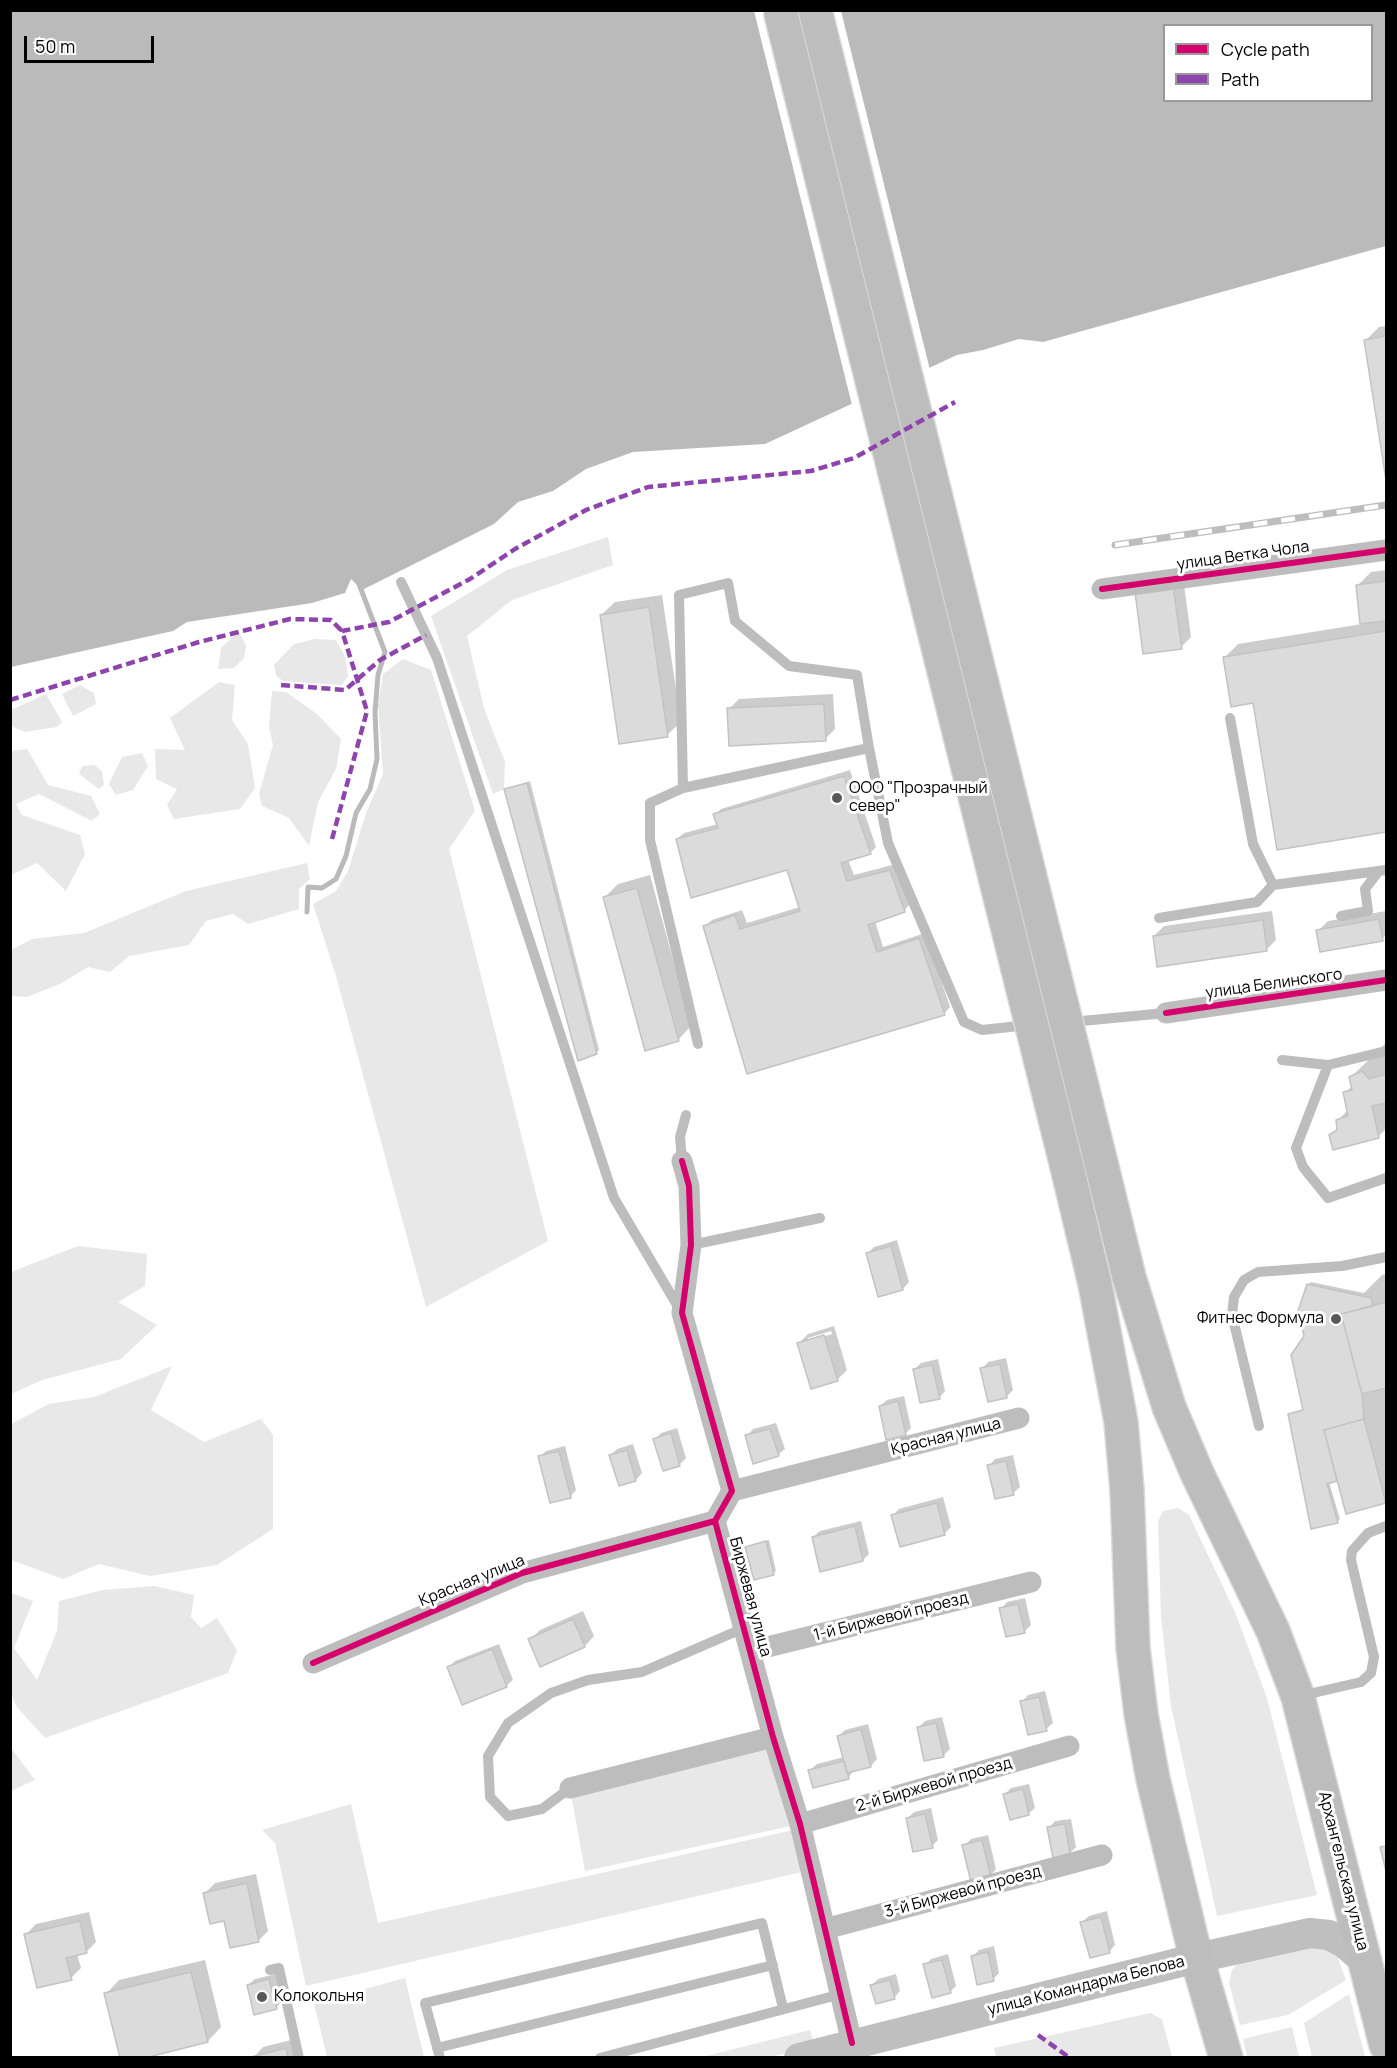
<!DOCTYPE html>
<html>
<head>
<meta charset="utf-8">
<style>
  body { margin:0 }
  #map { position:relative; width:1397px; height:2068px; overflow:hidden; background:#fff; font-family:Manrope,sans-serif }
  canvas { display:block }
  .frame { position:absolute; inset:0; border:12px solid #000; pointer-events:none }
  .legend { position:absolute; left:1163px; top:24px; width:210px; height:78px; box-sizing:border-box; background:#fff; border:2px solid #999; margin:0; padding:8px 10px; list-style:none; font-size:18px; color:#000 }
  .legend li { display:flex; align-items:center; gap:12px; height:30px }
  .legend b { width:30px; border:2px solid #999 }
  .scale { position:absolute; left:24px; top:36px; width:130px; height:27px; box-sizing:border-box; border:3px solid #000; border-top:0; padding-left:8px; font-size:18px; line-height:21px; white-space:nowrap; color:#000; -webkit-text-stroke:4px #fff; paint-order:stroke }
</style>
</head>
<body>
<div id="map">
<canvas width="1397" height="2068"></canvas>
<div class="frame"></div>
<ul class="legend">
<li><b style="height:8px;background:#d6006c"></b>Cycle path</li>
<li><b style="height:8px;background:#8e44ad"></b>Path</li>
</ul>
<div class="scale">50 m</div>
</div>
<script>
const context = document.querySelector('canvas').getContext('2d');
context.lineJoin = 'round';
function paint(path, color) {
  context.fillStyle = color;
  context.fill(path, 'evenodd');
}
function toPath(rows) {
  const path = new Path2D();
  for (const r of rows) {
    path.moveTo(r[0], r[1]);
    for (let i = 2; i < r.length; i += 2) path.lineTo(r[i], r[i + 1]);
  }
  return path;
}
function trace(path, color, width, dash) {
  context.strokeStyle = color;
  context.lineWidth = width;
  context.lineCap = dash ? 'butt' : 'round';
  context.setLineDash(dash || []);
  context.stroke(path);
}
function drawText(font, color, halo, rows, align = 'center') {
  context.font = font + ' Manrope,sans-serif';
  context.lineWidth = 6;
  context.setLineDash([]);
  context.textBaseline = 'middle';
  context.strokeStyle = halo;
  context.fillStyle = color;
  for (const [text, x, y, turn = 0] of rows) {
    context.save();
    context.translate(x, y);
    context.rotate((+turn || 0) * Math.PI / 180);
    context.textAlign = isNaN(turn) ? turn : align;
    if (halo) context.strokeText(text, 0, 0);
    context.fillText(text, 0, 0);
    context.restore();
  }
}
paint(toPath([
  [608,537,613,565,512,600,467,636,484,708,505,762,504,789,493,794,431,616,507,570],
  [239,631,246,646,244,658,234,668,218,669,221,648],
  [315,639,336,640,345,656,348,676,342,685,283,681,276,676,274,665,294,644],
  [403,659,431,670,475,811,449,849,548,1241,426,1307,336,976,313,904,336,891,348,871,366,813,383,774,378,705,383,674],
  [219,682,235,685,232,720,248,744,255,788,240,809,174,819,167,805,177,789,156,779,155,749,185,750,170,718],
  [80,685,94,693,96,704,73,716,62,694],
  [272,691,286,692,317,714,341,739,336,769,318,802,309,846,289,818,262,806,259,794,273,745,269,727],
  [46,694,62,722,57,727,25,732,11,726,11,710],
  [27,749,48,785,91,796,100,814,92,821,39,794,16,804,22,815,80,835,85,854,66,891,37,863,11,875,11,751],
  [142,753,148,766,133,790,116,795,109,784,122,757],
  [94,765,102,771,104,785,99,789,79,774,82,766],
  [307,863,310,879,299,889,299,909,248,924,233,914,206,921,189,945,129,956,110,972,88,967,60,984,27,997,11,996,11,950,32,939,84,933,186,891],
  [78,1246,147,1254,145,1286,118,1302,157,1325,121,1359,42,1380,11,1394,11,1272],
  [172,1366,151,1410,204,1442,261,1419,273,1435,273,1529,217,1565,150,1576,99,1564,63,1579,11,1560,11,1424,49,1404,94,1397],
  [1178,1508,1189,1515,1235,1612,1267,1698,1317,1895,1217,1916,1171,1706,1161,1616,1158,1521,1163,1511],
  [154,1586,194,1595,191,1617,201,1628,217,1618,237,1650,228,1673,45,1738,16,1706,11,1693,11,1593,33,1601,14,1648,37,1680,57,1631,59,1601,103,1590],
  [773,1737,800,1824,585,1871,570,1789],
  [11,1748,35,1780,11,1791,10,1791],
  [351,1804,378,1923,793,1830,802,1872,306,1986,275,1843,262,1830],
  [1311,1944,1336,1953,1346,1980,1288,2015,1240,2025,1229,1983,1232,1970,1240,1961],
  [405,1978,424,2057,327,2057,314,2003],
  [1349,1994,1365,2057,1312,2057,1304,2023],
  [1150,2013,1162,2019,1172,2057,996,2057,994,2048],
  [1292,2027,1299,2057,1247,2057,1243,2039],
  [810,2030,814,2046,771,2057,698,2058]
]), '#e8e8e8');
paint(toPath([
  [10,11,1386,11,1386,246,1043,342,1019,339,983,350,957,355,765,444,633,452,586,469,553,491,518,502,494,524,362,590,351,579,345,593,312,603,187,622,173,631,11,667],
  [1164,26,1372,26,1372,100,1164,100]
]), '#bababa');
paint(toPath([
  [754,11,841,11,930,370,852,405]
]), '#fff');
paint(toPath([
  [1386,326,1386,471,1366,340,1379,327],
  [1386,570,1386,830,1278,848,1254,701,1224,658,1238,644,1362,624,1357,586,1371,572],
  [1183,577,1191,637,1181,647,1136,592],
  [662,595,681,722,667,735,601,615,615,602],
  [833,694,835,729,825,739,729,709,739,699],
  [850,770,876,847,870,853,848,860,854,875,896,864,910,904,904,911,875,921,883,947,925,933,950,1007,944,1014,705,926,712,920,742,910,747,923,800,907,788,868,677,839,684,833,718,824,715,815,721,809],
  [530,781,599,1050,596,1053,506,789],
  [650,875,691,1026,678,1040,605,897,618,884],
  [1272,911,1276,940,1266,950,1154,936,1164,926],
  [1386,911,1386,935,1382,939,1318,931,1328,921],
  [1386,1043,1386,1129,1378,1137,1331,1135,1338,1128,1337,1121,1348,1110,1345,1093,1353,1085,1351,1077],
  [897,1240,909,1282,903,1289,879,1295,867,1254,874,1247],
  [1386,1274,1386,1501,1338,1478,1329,1482,1340,1519,1337,1522,1289,1415,1304,1409,1308,1285,1311,1282,1364,1293,1382,1275],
  [834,1326,847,1370,837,1380,798,1344,808,1334],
  [831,1331,832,1334,808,1341,808,1338],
  [1006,1358,1013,1390,1007,1396,989,1400,982,1369,988,1362],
  [938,1359,945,1391,939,1398,914,1370,921,1363],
  [904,1396,911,1428,905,1434,880,1406,887,1400],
  [776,1423,785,1449,778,1455,747,1436,753,1429],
  [677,1428,686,1458,680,1464,664,1469,655,1439,661,1433],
  [633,1444,642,1473,636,1480,611,1455,617,1449],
  [565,1446,576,1490,570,1497,540,1457,546,1451],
  [1013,1455,1020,1487,1013,1493,989,1466,995,1459],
  [943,1497,951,1527,944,1534,893,1515,899,1509],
  [861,1521,869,1554,863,1560,813,1537,820,1531],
  [769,1540,776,1571,773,1574,747,1547],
  [1025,1598,1031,1625,1024,1632,1001,1609,1007,1602],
  [583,1611,594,1636,585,1646,541,1665,530,1640,540,1630],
  [499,1644,513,1680,506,1686,449,1667,455,1661],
  [1045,1691,1053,1723,1046,1729,1022,1702,1028,1695],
  [942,1717,950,1749,943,1756,918,1728,925,1721],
  [868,1724,877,1759,871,1766,854,1770,848,1778,810,1770,817,1764,844,1757,839,1736,845,1730],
  [1029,1784,1035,1808,1028,1814,1005,1794,1011,1788],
  [931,1808,938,1840,932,1846,907,1819,914,1812],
  [1071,1819,1076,1847,1070,1853,1049,1828,1055,1821],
  [988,1835,996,1869,990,1876,964,1846,971,1839],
  [256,1874,268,1931,258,1941,225,1919,205,1893,215,1883],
  [1107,1911,1115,1945,1109,1952,1082,1922,1089,1916],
  [89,1912,96,1942,86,1952,77,1954,81,1968,71,1978,26,1934,36,1924],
  [994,1946,999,1973,993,1979,973,1956,979,1950],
  [948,1954,956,1986,950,1992,925,1965,931,1959],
  [205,1960,221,2027,208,2041,106,1994,119,1980],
  [276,1974,282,2001,276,2008,248,1985,255,1979],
  [896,1974,900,1991,894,1998,872,1985,878,1979],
  [295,2039,300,2058,253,2058,263,2047]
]), '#0003');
trace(toPath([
  [307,912,308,887,322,888,336,879,346,856,356,813,370,789,377,759,375,712,378,675,385,652,359,584]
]), '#bababa', 5);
const building = toPath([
  [1386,336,1386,480,1364,340,1386,336],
  [1386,581,1386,621,1360,624,1356,585,1386,581],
  [1173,586,1182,649,1143,654,1135,592,1173,586],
  [649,607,668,737,619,744,600,615,649,607],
  [1386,631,1386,832,1277,850,1253,703,1231,707,1223,657,1386,631],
  [824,704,826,741,729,746,727,708,824,704],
  [844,776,871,854,841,863,847,881,890,870,905,912,868,925,877,952,919,938,945,1015,747,1074,703,926,735,915,740,929,800,911,787,870,691,898,676,839,718,828,713,814,844,776],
  [527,783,597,1054,578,1061,504,789,527,783],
  [637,888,679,1041,645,1051,603,897,637,888],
  [1379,919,1383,941,1320,952,1316,930,1379,919],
  [1263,920,1267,951,1157,967,1153,936,1263,920],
  [1362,1071,1369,1079,1386,1074,1386,1103,1372,1106,1379,1138,1333,1150,1329,1135,1337,1130,1336,1120,1348,1116,1343,1092,1352,1090,1349,1077,1362,1071],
  [891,1246,903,1290,878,1297,866,1253,891,1246],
  [1307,1284,1371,1298,1373,1306,1341,1314,1362,1394,1364,1419,1324,1430,1337,1481,1327,1484,1338,1523,1311,1529,1288,1414,1303,1410,1291,1355,1304,1336,1298,1311,1307,1284],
  [1386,1302,1386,1388,1362,1394,1341,1314,1386,1302],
  [824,1335,838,1381,811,1389,797,1343,824,1335],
  [1000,1364,1007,1398,988,1402,980,1368,1000,1364],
  [932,1365,940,1399,920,1403,913,1369,932,1365],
  [898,1401,906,1435,886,1440,879,1406,898,1401],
  [1364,1419,1386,1503,1346,1514,1324,1430,1364,1419],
  [770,1429,779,1456,753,1464,745,1435,770,1429],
  [671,1433,680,1466,663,1471,653,1439,671,1433],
  [627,1450,636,1481,619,1486,609,1455,627,1450],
  [559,1451,571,1498,550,1503,538,1456,559,1451],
  [1006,1461,1014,1495,995,1499,987,1465,1006,1461],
  [937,1503,945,1535,900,1547,891,1515,937,1503],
  [855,1526,863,1561,820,1572,812,1537,855,1526],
  [766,1541,774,1575,754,1580,745,1547,766,1541],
  [1018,1604,1025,1633,1006,1637,999,1608,1018,1604],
  [573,1619,585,1647,540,1667,528,1639,573,1619],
  [492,1649,507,1687,462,1705,447,1667,492,1649],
  [1039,1697,1047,1731,1028,1735,1020,1701,1039,1697],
  [936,1723,944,1757,924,1761,917,1727,936,1723],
  [861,1729,871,1767,847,1773,837,1736,861,1729],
  [844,1761,849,1779,813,1788,808,1770,844,1761],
  [1023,1789,1029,1815,1010,1820,1003,1794,1023,1789],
  [925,1814,933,1848,913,1852,906,1818,925,1814],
  [1065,1824,1070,1854,1053,1858,1047,1827,1065,1824],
  [982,1840,991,1877,971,1882,962,1845,982,1840],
  [1386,1846,1386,1871,1380,1847,1386,1846],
  [247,1883,259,1942,230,1948,224,1921,210,1924,203,1893,247,1883],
  [1101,1917,1110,1953,1090,1958,1080,1922,1101,1917],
  [80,1921,87,1953,66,1958,72,1980,37,1988,24,1934,80,1921],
  [988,1952,994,1981,977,1985,971,1956,988,1952],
  [942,1960,951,1993,932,1998,923,1964,942,1960],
  [191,1972,208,2042,145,2058,120,2058,104,1993,191,1972],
  [269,1979,277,2009,254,2015,247,1985,269,1979],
  [890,1980,895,1999,876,2004,870,1985,890,1980],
  [286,2048,288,2058,252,2058,251,2057,286,2048]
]);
paint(building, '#dbdbdb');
trace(building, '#c3c3c3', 1.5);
const primary = toPath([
  [1101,1163,1129,1277,1169,1407,1197,1473,1273,1631,1298,1697,1386,2045],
  [1068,1171,1095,1284,1121,1422,1127,1490,1133,1648,1141,1714,1153,1779,1192,1941,1226,2058]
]);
trace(primary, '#dbdbdb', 36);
trace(toPath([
  [401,582,437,658,614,1198,680,1310],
  [1230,718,1253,844,1273,885],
  [683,788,679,595,728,583,735,621,789,666,857,675,869,748],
  [1341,916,1368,911,1365,889,1379,871],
  [1159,918,1257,902,1273,885,1386,870],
  [1071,1022,1166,1013],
  [698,1044,650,840,650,803,683,788,869,748,888,843,964,1022,982,1030,1028,1025],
  [1282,1060,1328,1065,1386,1051],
  [1328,1065,1296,1148,1303,1167,1328,1198,1386,1178],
  [682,1161,680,1137,686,1115],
  [691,1245,820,1218],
  [1259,1426,1232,1315,1234,1297,1244,1280,1258,1272,1342,1266,1386,1257],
  [1300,1696,1361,1682,1371,1673,1374,1657,1351,1560,1352,1551,1368,1533,1386,1526],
  [570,1788,542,1809,508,1816,490,1797,488,1756,508,1723,551,1693,588,1680,642,1672,744,1628],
  [270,1970,279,1968,299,2058],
  [437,2048,773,1965],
  [440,2058,425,2003,762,1923,783,2008],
  [600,2058,841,1994]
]), '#bdbdbd', 10);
trace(toPath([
  [1102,589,1386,550],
  [1166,1013,1386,980],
  [682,1161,689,1186,691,1245,682,1313,732,1491,715,1521,773,1737,800,1824,852,2043],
  [732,1491,1019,1418],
  [751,1651,1031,1582],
  [313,1663,522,1573,715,1521],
  [570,1788,773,1737],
  [800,1824,1069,1746],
  [825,1929,1102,1855]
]), '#bdbdbd', 21);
trace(toPath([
  [799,2058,1197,1958,1310,1933,1329,1935,1344,1943,1366,1962]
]), '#bfbfbf', 30);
trace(primary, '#bdbdbd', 33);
const rail = toPath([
  [1115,545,1386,505]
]);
trace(rail, '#bdbdbd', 7);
trace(rail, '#fff', 4.5, [14]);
const primaryBridge = toPath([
  [780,10,1068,1171],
  [815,10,1101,1163]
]);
trace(primaryBridge, '#dbdbdb', 36, []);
trace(primaryBridge, '#bdbdbd', 33);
trace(toPath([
  [281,685,345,690,380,660,426,635],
  [10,700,199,642,290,619,331,620,342,631],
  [332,839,367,711,342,631,389,622,470,579,515,549,586,510,648,487,811,471,854,458,955,402],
  [1038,2035,1070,2058]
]), '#8e44ad', 4.5, [9, 4.5]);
trace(toPath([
  [1102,589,1386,550],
  [1166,1013,1386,980],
  [682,1161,689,1186,691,1245,682,1313,732,1491,715,1521,773,1737,800,1824,852,2043],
  [313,1663,522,1573,715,1521]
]), '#d6006c', 6);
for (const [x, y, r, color] of [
  [837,798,6,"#595959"],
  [1336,1319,6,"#595959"],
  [262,1997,6,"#595959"]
]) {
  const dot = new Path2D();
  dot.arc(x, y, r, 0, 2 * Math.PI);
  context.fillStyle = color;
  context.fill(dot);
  trace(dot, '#fff', 2);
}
drawText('16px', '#000', '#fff', [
  ["улица Ветка Чола",1243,556,-8],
  ["улица Белинского",1274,984,-8],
  ["Красная улица",946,1437,-14],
  ["Красная улица",472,1581,-22],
  ["Биржевая улица",750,1597,75],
  ["1-й Биржевой проезд",891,1617,-14],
  ["2-й Биржевой проезд",934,1785,-16],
  ["Архангельская улица",1343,1871,76],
  ["3-й Биржевой проезд",963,1892,-15],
  ["улица Командарма Белова",1086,1986,-14]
]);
drawText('16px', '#000', '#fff', [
  ["ООО \"Прозрачный",849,789],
  ["север\"",849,807],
  ["Фитнес Формула",1324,1319,"right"],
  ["Колокольня",274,1997]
], 'left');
</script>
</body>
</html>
